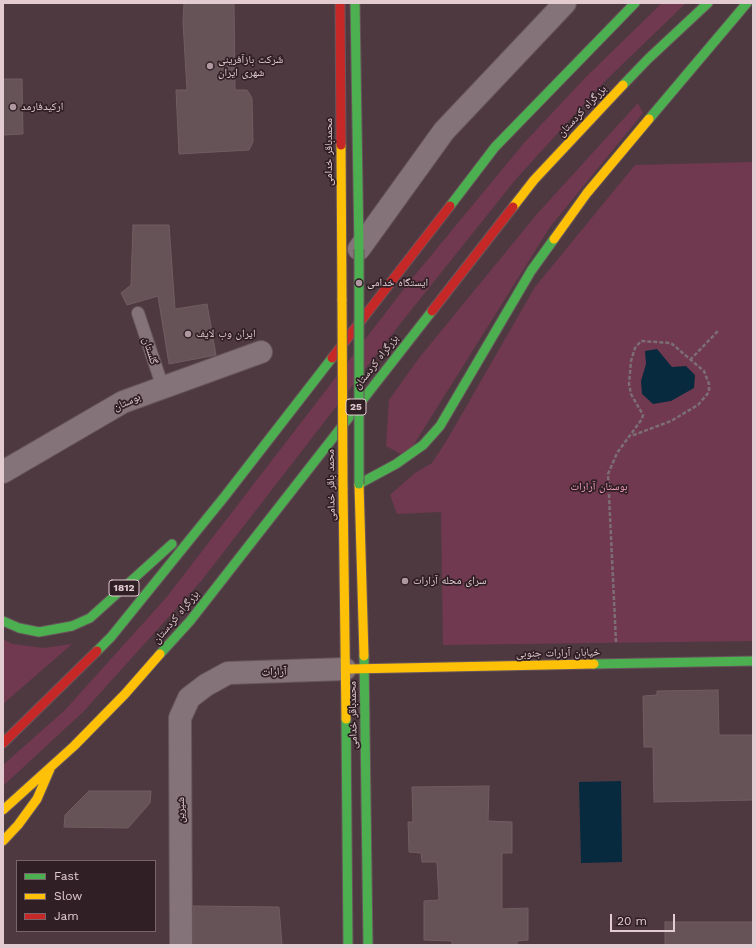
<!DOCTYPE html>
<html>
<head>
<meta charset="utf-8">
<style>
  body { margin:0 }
  #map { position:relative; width:756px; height:948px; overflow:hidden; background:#4e3941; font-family:"Work Sans",sans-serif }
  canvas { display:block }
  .frame { position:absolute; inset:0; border:4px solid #e3cbd2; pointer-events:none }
  .legend { position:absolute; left:16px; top:860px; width:140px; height:72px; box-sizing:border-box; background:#301f25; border:1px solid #78646a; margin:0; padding:5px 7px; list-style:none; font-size:12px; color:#e3cbd2 }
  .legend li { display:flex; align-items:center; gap:8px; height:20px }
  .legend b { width:20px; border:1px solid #78646a }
  .scale { position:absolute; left:610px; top:914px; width:65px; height:18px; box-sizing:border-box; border:2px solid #e3cbd2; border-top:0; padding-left:5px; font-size:12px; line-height:14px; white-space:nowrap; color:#e3cbd2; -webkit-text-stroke:3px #301f25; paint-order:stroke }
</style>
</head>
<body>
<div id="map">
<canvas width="756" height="948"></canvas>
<div class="frame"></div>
<ul class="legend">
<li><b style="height:5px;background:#4caf50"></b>Fast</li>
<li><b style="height:5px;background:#ffc107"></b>Slow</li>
<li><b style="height:5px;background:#c62828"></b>Jam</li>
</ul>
<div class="scale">20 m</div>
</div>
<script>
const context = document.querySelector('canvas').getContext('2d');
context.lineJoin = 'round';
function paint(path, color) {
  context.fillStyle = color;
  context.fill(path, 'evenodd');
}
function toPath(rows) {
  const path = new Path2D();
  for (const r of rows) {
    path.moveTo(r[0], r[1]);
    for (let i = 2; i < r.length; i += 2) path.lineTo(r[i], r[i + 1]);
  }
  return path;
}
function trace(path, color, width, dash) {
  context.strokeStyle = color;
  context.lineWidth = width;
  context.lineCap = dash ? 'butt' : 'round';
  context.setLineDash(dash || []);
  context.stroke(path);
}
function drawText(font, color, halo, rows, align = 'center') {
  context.font = font + ' "Work Sans","Noto Naskh Arabic",sans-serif';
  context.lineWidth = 3.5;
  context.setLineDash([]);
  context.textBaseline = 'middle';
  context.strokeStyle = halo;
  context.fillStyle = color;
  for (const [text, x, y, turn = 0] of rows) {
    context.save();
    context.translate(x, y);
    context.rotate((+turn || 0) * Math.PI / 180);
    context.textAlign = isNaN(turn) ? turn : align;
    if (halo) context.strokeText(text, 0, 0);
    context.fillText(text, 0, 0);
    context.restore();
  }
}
paint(toPath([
  [662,3,686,3,604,82,516,179,400,324,202,580,83,712,3,786,3,765,64,711,166,598,410,281,524,143,586,77],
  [638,103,643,113,550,227,413,446,401,454,386,446,389,400,419,358,537,214],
  [753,162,753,641,443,645,441,512,397,514,390,495,415,473,432,463,447,440,535,287,635,165],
  [3,639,12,644,44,648,72,644,3,704]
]), '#71394f');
paint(toPath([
  [657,349,672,367,686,366,695,375,694,388,671,401,653,404,642,394,641,381,646,364,645,351],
  [621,781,622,862,581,863,579,782]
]), '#072a3e');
const building = toPath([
  [184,3,234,3,235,90,247,90,252,98,253,142,249,150,179,154,176,90,187,90,183,22,184,3],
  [3,79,22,79,23,134,3,135,3,79],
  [133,225,169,225,175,309,207,304,216,355,169,364,158,296,127,305,121,293,131,285,133,225],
  [718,690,719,735,753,735,753,800,654,802,653,747,644,747,643,696,657,695,657,691,718,690],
  [489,786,488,821,512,822,512,853,502,853,502,909,528,908,528,940,517,941,517,945,452,945,452,941,424,940,424,901,439,900,437,862,422,862,421,853,409,852,408,822,413,822,412,787,489,786],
  [89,791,151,791,150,803,128,828,64,827,65,815,89,791],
  [193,906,279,907,282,945,193,945,193,906],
  [665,922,753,922,753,945,665,945,665,922]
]);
paint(building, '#665358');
trace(building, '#705d62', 1);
const lane = toPath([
  [138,313,163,388]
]);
const street = toPath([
  [359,249,444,131,565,3],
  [3,472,123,402,261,352],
  [181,945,180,718,189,698,206,685,228,673,345,669]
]);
const fast = toPath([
  [355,3,359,249],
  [623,85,648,59,708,3],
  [649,119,747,3],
  [450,206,495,147,635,3],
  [359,484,396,464,423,445,440,426,531,271,554,239],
  [3,621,19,628,39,632,72,626,90,618,172,544],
  [97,651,111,637,225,496,332,358],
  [160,654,190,621,432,311],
  [364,656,368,945],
  [594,664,753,661],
  [346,719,348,945]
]);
const slow = toPath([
  [341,145,342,300],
  [513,207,534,180,623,85],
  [554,239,587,193,649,119],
  [359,484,364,656],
  [343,488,346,719],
  [350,669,594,664],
  [3,810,74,746,125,694,160,654],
  [3,841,18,825,37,799,50,769]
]);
const jam = toPath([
  [340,3,341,145],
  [432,311,513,207],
  [332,358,450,206],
  [3,743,97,651]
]);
trace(lane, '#68565c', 14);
trace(street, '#68565c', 24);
trace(fast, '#68565c', 11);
trace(slow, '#68565c', 11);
trace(jam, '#68565c', 11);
trace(toPath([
  [690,360,718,331],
  [616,642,608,474,617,453,642,419,643,415,631,394,629,384,631,361,635,348,641,341,671,343,704,371,709,384,709,392,698,405,671,421,631,436]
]), '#7c6e72', 2.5, [4, 2]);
trace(lane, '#847479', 12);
trace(street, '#847479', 22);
trace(fast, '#4caf50', 9);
trace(slow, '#ffc107', 9);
trace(jam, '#c62828', 9);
const fastBridge = toPath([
  [359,249,359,484]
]);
const slowBridge = toPath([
  [342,300,343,488]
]);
trace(fastBridge, '#68565c', 11, []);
trace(slowBridge, '#68565c', 11, []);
trace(fastBridge, '#4caf50', 9);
trace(slowBridge, '#ffc107', 9);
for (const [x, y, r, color] of [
  [210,66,4,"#af989f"],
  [13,107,4,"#af989f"],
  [359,283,4,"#af989f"],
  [188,334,4,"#af989f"],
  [405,581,4,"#af989f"]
]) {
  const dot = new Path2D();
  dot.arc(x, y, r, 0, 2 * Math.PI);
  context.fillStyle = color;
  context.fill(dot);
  trace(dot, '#301f25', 1.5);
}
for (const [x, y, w] of [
  [356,407,20],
  [124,588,30]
]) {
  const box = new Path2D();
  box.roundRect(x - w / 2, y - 8, w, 16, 3);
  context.fillStyle = '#301f25';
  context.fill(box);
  trace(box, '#e3cbd2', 1);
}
drawText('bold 10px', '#e3cbd2', null, [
  ["25",356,407],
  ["1812",124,588]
]);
drawText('11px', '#e3cbd2', '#301f25', [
  ["شَرکت بازآفرینی",218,60],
  ["شهری ایران",218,73],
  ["ارکیدفارمد",21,107],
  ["ایستگاه خدامی",367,283],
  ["ایران وب لایف",196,334],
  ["سرای محله آرارات",413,581]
], 'left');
drawText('11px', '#e3cbd2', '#301f25', [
  ["بزرگراه کردستان",582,111,-47],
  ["محمدباقر خدامی",329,152,-90],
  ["گلستان",150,351,72],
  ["بزرگراه کردستان",376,362,-52],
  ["بوستان",127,402,-24],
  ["محمد باقر خدامی",331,485,-91],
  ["بزرگراه کردستان",176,617,-50],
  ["خیابان آرارات جنوبی",558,653,-1],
  ["آرارات",274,672,-2],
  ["محمدباقر خدامی",353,715,-91],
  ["شیرین",181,810,-90]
]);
drawText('11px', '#f8a2c1', '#301f25', [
  ["بوستان آرارات",599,487]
]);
</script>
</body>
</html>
